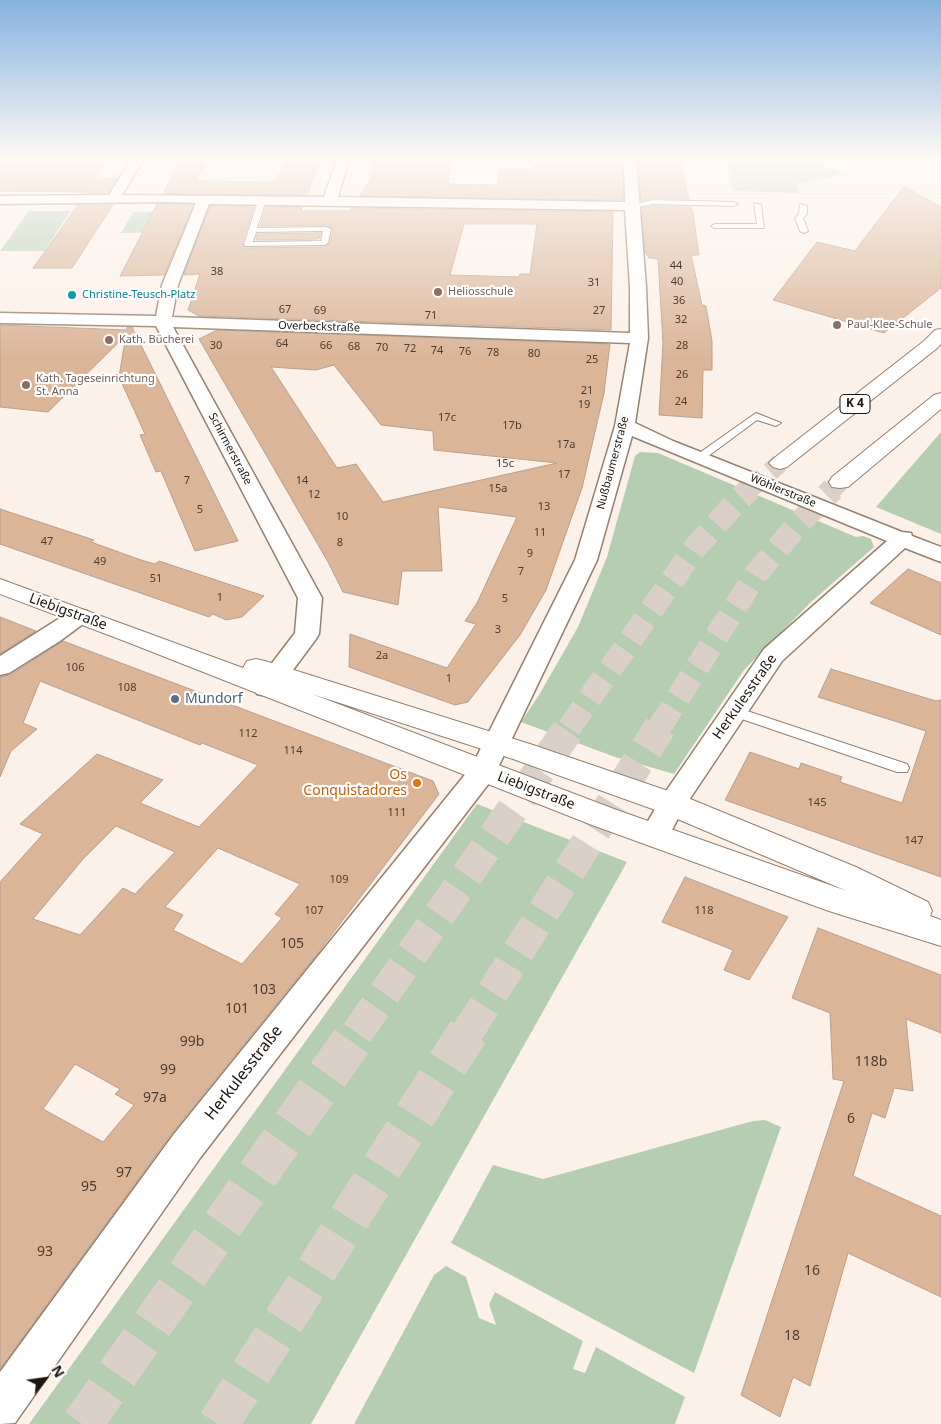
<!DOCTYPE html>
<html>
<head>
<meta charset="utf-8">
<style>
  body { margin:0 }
  #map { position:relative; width:941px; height:1424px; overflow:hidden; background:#fcf1e9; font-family:"Noto Sans",sans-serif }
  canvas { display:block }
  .north { position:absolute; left:20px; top:1354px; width:50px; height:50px; -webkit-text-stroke:4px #fff; paint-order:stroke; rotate:60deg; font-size:14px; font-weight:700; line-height:20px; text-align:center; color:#1e150e }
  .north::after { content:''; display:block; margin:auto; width:18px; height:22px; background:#1e150e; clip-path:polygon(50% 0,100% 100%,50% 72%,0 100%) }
</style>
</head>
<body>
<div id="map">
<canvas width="941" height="1424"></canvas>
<div class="north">N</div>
</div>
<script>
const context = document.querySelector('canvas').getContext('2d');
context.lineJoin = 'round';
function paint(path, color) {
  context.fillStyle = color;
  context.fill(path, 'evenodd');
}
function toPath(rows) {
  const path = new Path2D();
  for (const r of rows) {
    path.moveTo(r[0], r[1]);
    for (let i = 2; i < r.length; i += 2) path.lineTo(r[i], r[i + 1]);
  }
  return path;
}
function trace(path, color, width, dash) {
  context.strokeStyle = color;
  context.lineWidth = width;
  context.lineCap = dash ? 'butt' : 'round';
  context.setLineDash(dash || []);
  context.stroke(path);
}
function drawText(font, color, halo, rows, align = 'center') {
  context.font = font + ' "Noto Sans",sans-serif';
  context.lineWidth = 4.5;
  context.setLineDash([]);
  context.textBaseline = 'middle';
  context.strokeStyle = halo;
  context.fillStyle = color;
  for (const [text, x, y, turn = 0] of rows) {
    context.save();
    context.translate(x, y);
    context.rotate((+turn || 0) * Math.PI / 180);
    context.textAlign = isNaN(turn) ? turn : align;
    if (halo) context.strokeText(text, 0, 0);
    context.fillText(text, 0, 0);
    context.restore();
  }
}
paint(toPath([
  [726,159,810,159,844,174,797,184,799,193,733,191],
  [29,211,71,211,44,251,0,251],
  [178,211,170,232,121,233,133,212],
  [941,432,941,534,876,507],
  [640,452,658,453,856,537,863,536,871,539,874,547,810,603,744,670,674,774,615,757,521,722,539,695,578,627,607,557,635,456],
  [477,804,627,862,311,1424,29,1424],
  [765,1120,781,1127,694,1373,451,1243,493,1165,543,1179,753,1121],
  [446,1266,466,1277,479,1318,496,1325,489,1304,495,1292,583,1341,573,1369,585,1373,596,1347,685,1397,675,1424,354,1424,434,1275]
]), '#b5ceb2');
const building = toPath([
  [78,159,107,159,86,192,0,191,0,160,77,161,78,159],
  [286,159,316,159,315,163,319,163,307,195,163,194,178,164,205,164,196,181,276,182,286,159],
  [376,159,450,161,448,184,498,185,498,170,533,170,533,166,537,165,536,159,622,161,623,200,360,196,371,178,376,159],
  [652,159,680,159,689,199,653,198,641,201,638,161,652,161,652,159],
  [118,177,108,193,87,193,95,181,118,177],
  [904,186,941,207,941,288,884,333,773,300,817,242,855,251,904,186],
  [157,204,193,205,164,275,120,276,157,204],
  [78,205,113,205,72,268,33,268,78,205],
  [210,206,254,207,242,243,245,248,324,247,330,243,333,229,328,225,260,226,266,207,302,207,301,211,350,211,352,208,613,212,611,330,199,316,188,310,200,274,184,275,210,206],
  [464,224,537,224,530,274,520,274,519,277,450,275,464,224],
  [653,206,691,207,693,213,699,255,691,255,702,305,706,306,712,341,712,370,703,370,702,418,659,415,663,343,658,259,649,258,645,252,642,208,653,206],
  [321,233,319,239,256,240,257,234,321,233],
  [0,325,127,330,127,327,132,327,238,541,195,551,161,471,156,472,140,435,145,434,119,377,126,335,48,412,0,407,0,325],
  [217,330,610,344,604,393,582,488,546,590,520,635,468,702,455,705,349,667,350,634,447,668,476,624,465,621,477,603,517,517,438,507,442,571,402,571,398,605,343,592,328,562,199,339,217,330],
  [334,365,381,425,433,431,434,450,557,463,383,502,356,464,337,468,271,367,316,370,334,365],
  [0,509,94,540,91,542,141,560,155,564,159,561,264,596,242,617,226,620,213,614,209,617,0,544,0,509],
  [908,569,941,583,941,635,870,603,908,569],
  [0,617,36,631,0,654,0,617],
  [63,641,433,781,439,794,317,954,172,1133,0,1369,0,882,43,834,20,824,97,754,163,780,140,803,199,827,258,765,202,743,200,745,40,681,23,723,37,729,11,751,0,777,0,677,10,675,63,641],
  [116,826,175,852,135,894,123,888,80,935,33,919,84,858,116,826],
  [218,848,300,884,275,914,282,918,242,964,173,930,183,915,165,907,218,848],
  [75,1064,120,1089,115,1094,134,1105,103,1142,43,1109,75,1064],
  [831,669,936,701,941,700,941,877,725,800,750,752,799,769,801,763,842,777,840,782,902,803,926,731,818,697,831,669],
  [685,877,788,917,749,980,724,970,733,950,662,922,685,877],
  [818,928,941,975,941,1033,906,1019,913,1091,894,1088,885,1118,872,1113,853,1176,941,1216,941,1297,848,1253,810,1386,793,1377,780,1417,741,1395,844,1081,833,1079,830,1013,792,998,818,928]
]);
paint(building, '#dab598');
trace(building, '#b9a08d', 1);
trace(toPath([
  [749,490,780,463],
  [832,490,840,482]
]), '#dbd0c8', 19, [19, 9]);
trace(toPath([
  [569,728,694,549,738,500,750,489],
  [659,728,756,574,800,522,833,489]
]), '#dbd0c8', 24, [24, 12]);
trace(toPath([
  [357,1033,570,727],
  [467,1033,660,727]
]), '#dbd0c8', 32, [32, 16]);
trace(toPath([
  [82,1424,358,1032],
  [218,1424,468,1032]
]), '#dbd0c8', 41, [41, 20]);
const lane = toPath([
  [259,198,266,200,257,228,327,227,331,229,328,243,324,245,245,246,244,244,259,198],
  [323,231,321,241,253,242,256,232,323,231],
  [653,200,734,202,738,204,734,206,653,204,632,208,628,206,653,200],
  [754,203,761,205,764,228,715,228,711,226,715,224,757,224,754,203],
  [800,204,807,206,807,214,803,218,808,231,804,233,800,231,795,218,799,214,800,204],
  [756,413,781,423,776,426,757,420,703,460,695,460,694,458,695,456,756,413],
  [735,707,907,764,909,768,907,772,897,772,730,715,728,712,730,709,735,707]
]);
const street = toPath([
  [131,159,144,159,122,195,324,197,337,159,349,159,338,197,625,202,624,159,636,159,646,287,648,338,635,423,673,441,902,532,911,533,912,536,941,547,941,562,905,548,782,661,683,809,665,843,655,846,645,843,640,835,662,797,764,649,887,541,632,436,597,560,493,778,200,1158,15,1423,0,1424,0,1372,174,1134,472,766,575,560,615,426,630,343,173,327,322,598,319,634,316,639,275,694,266,696,257,694,253,688,295,633,298,598,156,326,0,323,0,313,156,316,162,285,196,203,166,202,0,204,0,196,109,195,131,159],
  [209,204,625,210,630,287,630,333,172,317,178,285,209,204],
  [79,609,87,611,91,616,87,621,60,641,9,673,0,675,0,656,71,611,79,609]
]);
const secondary = toPath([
  [0,579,243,668,247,661,256,659,265,661,533,745,683,796,856,867,928,902,932,911,930,916,941,920,941,946,829,911,592,825,127,642,0,594,0,579],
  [312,694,513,759,661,812,847,891,614,809,312,694]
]);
const highway = toPath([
  [941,329,941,344,936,349,787,467,780,469,773,467,769,463,773,459,924,341,935,330,941,329],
  [941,393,941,409,848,487,840,488,832,487,829,482,832,477,934,395,941,393]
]);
trace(lane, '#97806d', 2);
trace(street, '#97806d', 3);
trace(secondary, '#97806d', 2);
trace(highway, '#97806d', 2);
paint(lane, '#fff');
paint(street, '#fff');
paint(secondary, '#fff');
paint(highway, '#fff');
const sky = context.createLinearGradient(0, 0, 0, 359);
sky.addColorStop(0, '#86b2df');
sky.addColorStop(0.44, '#fef9f5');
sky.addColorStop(1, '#fef9f500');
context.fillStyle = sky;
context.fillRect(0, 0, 941, 359);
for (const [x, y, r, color] of [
  [438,292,5,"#8d6e63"],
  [72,295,5,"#0f9aa8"],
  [837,325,5,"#8d6e63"],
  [109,340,5,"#8d6e63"],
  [26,385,5,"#8d6e63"],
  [175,699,5,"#5c6f8a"],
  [417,783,5,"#e8710a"]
]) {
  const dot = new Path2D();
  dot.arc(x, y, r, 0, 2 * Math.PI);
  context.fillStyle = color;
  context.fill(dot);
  trace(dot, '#fff', 2);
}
drawText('11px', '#4d3d30', null, [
  ["44",676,266],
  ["38",217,272],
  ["40",677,282],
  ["31",594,283],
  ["36",679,301],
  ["67",285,310],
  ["69",320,311],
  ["27",599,311],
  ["71",431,316],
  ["32",681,320],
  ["64",282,344],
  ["30",216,346],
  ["66",326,346],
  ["28",682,346],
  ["68",354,347],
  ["70",382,348],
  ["72",410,349],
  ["74",437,351],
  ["76",465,352],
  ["78",493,353],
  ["80",534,354],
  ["25",592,360],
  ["26",682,375],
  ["21",587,391],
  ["24",681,402],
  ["19",584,405],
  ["17c",447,418],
  ["17b",512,426],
  ["17a",566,445],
  ["15c",505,464],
  ["17",564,475],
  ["7",187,481],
  ["14",302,481],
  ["15a",498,489],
  ["12",314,495],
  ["13",544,507],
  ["5",200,510],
  ["10",342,517],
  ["11",540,533],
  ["47",47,542],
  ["8",340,543],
  ["9",530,554],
  ["49",100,562],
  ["7",521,572],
  ["51",156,579],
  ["1",220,598],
  ["5",505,599],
  ["3",498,630],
  ["2a",382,656],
  ["106",75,668],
  ["1",449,679],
  ["108",127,688],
  ["112",248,734],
  ["114",293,751],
  ["145",817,803],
  ["111",397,813],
  ["147",914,841],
  ["109",339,880],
  ["107",314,911],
  ["118",704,911]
]);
drawText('11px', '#785e54', '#fff', [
  ["Heliosschule",448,292],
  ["Paul-Klee-Schule",847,325],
  ["Kath. Bücherei",119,340],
  ["Kath. Tageseinrichtung",36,379],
  ["St. Anna",36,392]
], 'left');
drawText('11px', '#0d838f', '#fff', [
  ["Christine-Teusch-Platz",82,295]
], 'left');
drawText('11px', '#1e150e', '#fff', [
  ["Overbeckstraße",319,327,2],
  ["Schirmerstraße",230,449,62],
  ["Nußbaumerstraße",613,463,-75],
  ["Wöhlerstraße",783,491,22]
]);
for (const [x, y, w] of [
  [855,404,30]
]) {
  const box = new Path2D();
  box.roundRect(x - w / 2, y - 9.5, w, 19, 4);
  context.fillStyle = '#fff';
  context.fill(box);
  trace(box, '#1e150e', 1);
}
drawText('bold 12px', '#1e150e', null, [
  ["K 4",855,404]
]);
drawText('14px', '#1e150e', '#fff', [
  ["Liebigstraße",68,612,20],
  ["Herkulesstraße",745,697,-55],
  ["Liebigstraße",536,791,21]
]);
drawText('14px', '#4e5e75', '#fff', [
  ["Mundorf",185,699]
], 'left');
drawText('14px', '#c56008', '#fff', [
  ["Os",407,775],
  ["Conquistadores",407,791]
], 'right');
drawText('14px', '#4d3d30', null, [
  ["105",292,944],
  ["103",264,990],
  ["101",237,1009],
  ["99b",192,1042],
  ["118b",871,1062],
  ["99",168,1070],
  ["97a",155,1098],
  ["6",851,1119],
  ["97",124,1173],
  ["95",89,1187],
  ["93",45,1252],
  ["16",812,1271],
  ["18",792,1336]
]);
drawText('16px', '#1e150e', '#fff', [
  ["Herkulesstraße",244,1073,-52]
]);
</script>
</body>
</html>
